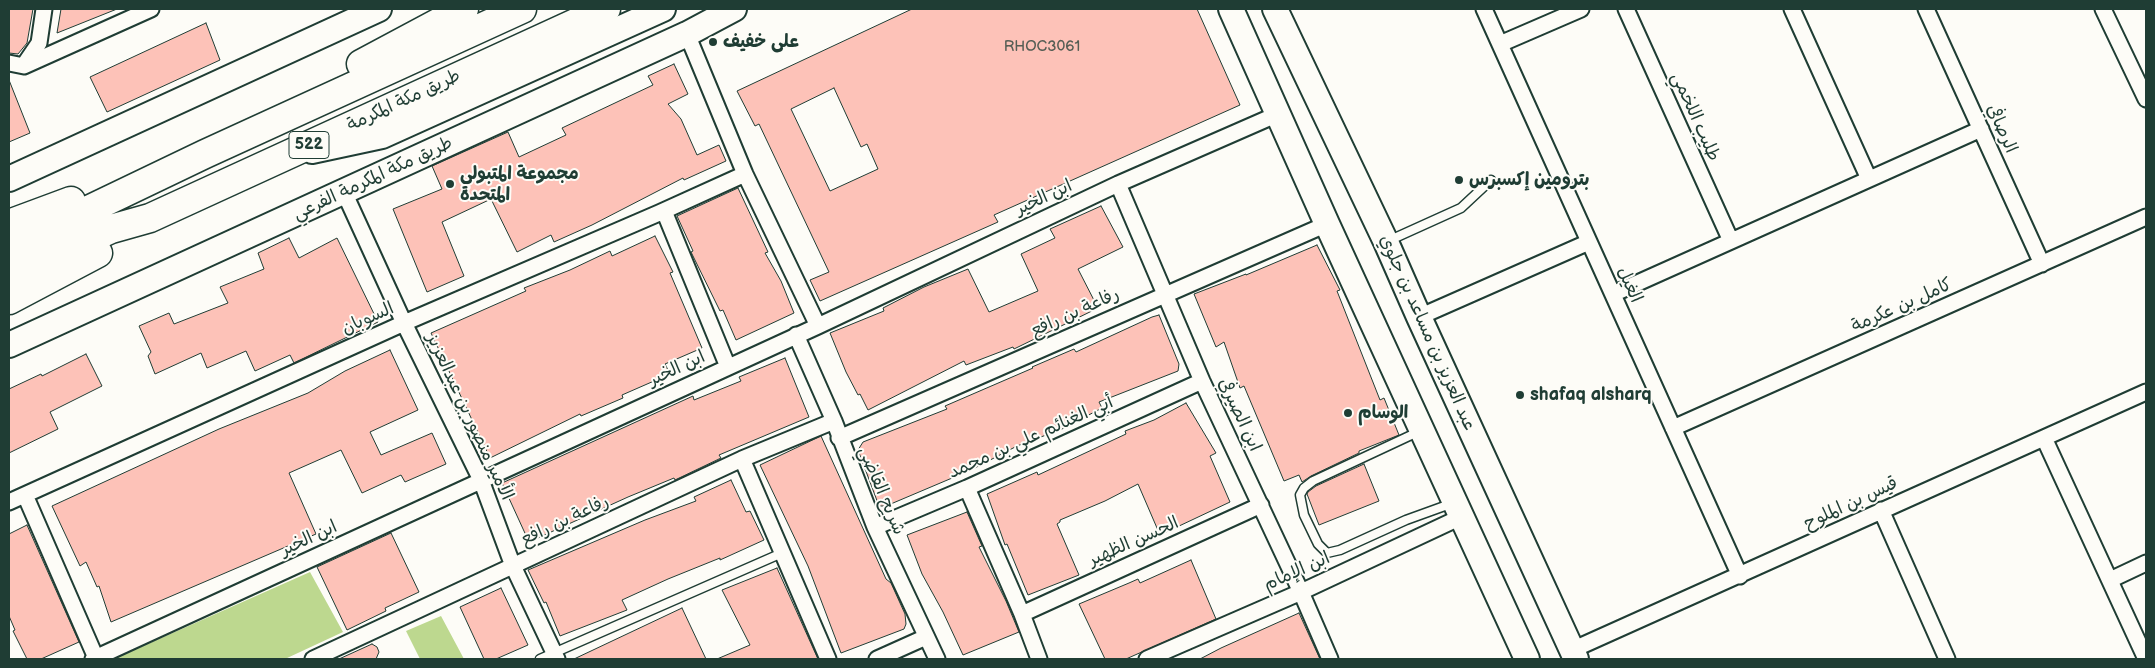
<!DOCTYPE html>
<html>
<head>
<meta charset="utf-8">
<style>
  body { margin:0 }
  #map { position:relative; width:2155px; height:668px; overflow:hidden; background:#fdfcf7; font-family:"Balsamiq Sans",sans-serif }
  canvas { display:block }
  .frame { position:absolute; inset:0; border:10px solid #1f3d34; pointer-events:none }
</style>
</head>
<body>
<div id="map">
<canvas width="2155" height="668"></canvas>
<div class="frame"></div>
</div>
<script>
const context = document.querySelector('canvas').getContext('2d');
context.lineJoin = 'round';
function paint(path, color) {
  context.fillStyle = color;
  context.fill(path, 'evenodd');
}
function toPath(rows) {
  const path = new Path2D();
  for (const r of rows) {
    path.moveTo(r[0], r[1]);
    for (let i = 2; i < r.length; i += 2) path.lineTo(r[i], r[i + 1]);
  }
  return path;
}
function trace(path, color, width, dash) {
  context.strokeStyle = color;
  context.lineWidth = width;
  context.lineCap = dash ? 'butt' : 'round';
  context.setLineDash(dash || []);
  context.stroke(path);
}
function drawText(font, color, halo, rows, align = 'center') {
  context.font = font + ' "Balsamiq Sans","Playpen Sans Arabic",sans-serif';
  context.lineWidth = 4;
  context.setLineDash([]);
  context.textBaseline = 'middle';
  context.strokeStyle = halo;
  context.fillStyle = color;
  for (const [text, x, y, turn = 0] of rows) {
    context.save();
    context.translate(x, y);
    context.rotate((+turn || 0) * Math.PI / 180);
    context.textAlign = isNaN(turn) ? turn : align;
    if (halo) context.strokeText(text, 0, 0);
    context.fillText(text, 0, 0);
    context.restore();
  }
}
paint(toPath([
  [310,572,343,632,285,659,114,659],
  [441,616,464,659,420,659,406,631]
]), '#bdd88f');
const building = toPath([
  [9,9,33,9,27,43,18,54,9,53,9,9],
  [61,9,117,9,57,33,61,9],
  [912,9,1197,9,1240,105,994,215,998,222,820,301,810,280,829,272,759,124,755,126,737,91,912,9],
  [834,88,861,147,867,144,878,169,830,191,791,109,834,88],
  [206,23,220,60,107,112,90,77,206,23],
  [674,64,688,94,668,104,681,119,697,155,719,145,726,161,684,180,683,178,592,225,554,242,551,235,517,252,491,199,442,222,464,276,427,292,393,209,442,189,432,166,508,132,519,157,566,135,562,128,653,85,648,76,674,64],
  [9,80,30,133,9,142,9,80],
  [738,188,768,252,765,253,781,281,794,313,736,340,723,310,720,311,691,252,693,251,677,216,738,188],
  [1101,206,1123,247,1078,269,1098,308,1014,349,1013,347,966,365,964,361,868,410,860,394,858,395,846,372,830,333,884,311,883,308,924,287,968,269,989,312,1038,291,1021,254,1055,238,1050,229,1101,206],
  [655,236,673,272,670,273,702,348,665,364,670,374,622,395,623,398,581,416,580,414,490,458,431,333,526,291,524,288,570,270,610,251,612,256,655,236],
  [289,238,299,258,337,238,378,322,294,363,290,355,255,371,246,351,207,368,201,353,155,374,148,356,151,352,139,326,169,313,174,324,228,303,220,287,264,269,258,253,289,238],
  [1317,245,1340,290,1337,291,1380,400,1384,398,1399,435,1359,451,1359,453,1311,476,1302,482,1299,475,1284,481,1244,386,1240,388,1224,342,1216,347,1194,294,1246,274,1246,275,1317,245],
  [1159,315,1179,364,1178,371,1099,402,1102,408,1062,429,1017,446,971,470,886,506,879,506,858,450,863,442,947,409,945,406,1033,368,1032,367,1074,349,1076,352,1152,317,1159,315],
  [390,350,418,410,370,432,381,455,432,433,446,464,405,482,401,475,362,493,341,450,289,473,316,534,111,622,99,586,97,587,86,562,80,566,52,506,219,429,308,393,345,371,390,350],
  [86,354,102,386,50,412,58,429,9,453,9,389,41,374,42,376,86,354],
  [785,358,809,417,719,455,721,458,675,480,674,478,628,497,529,542,502,483,693,396,694,400,741,381,739,377,785,358],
  [1186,403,1216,453,1210,456,1230,502,1160,535,1138,484,1105,501,1060,520,1060,522,1057,524,1079,575,1028,595,1007,544,1005,545,987,494,1037,472,1038,475,1126,434,1125,431,1154,420,1186,403],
  [821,436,886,579,891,583,905,614,906,624,904,629,841,653,808,566,760,465,821,436],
  [1364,464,1379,501,1319,525,1307,494,1308,492,1316,486,1364,464],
  [731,480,746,512,750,511,764,540,720,560,720,558,668,579,622,600,627,610,560,636,546,602,544,603,528,570,645,520,696,501,694,497,731,480],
  [967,512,982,546,979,547,1006,601,1019,632,963,655,943,612,922,574,907,535,967,512],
  [27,525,79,642,41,659,27,659,13,631,15,630,9,616,9,534,27,525],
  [391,533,419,592,385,608,386,611,347,630,317,567,391,533],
  [1191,560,1216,619,1126,659,1105,659,1079,604,1129,583,1138,579,1140,583,1191,560],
  [777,568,818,659,717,659,750,645,722,590,777,568],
  [501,588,528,645,496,659,484,659,460,607,501,588],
  [682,608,706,659,574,659,682,608],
  [1299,613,1320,659,1200,659,1221,648,1299,613],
  [372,644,377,647,379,652,376,659,339,659,372,644]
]);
paint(building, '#fdc2b8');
trace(building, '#1f3d34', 1);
const service = toPath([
  [1388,241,1461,208,1491,180],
  [1420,431,1313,481,1304,488,1300,495,1304,515,1318,544,1327,553,1340,550,1406,520,1453,503],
  [540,659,782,553]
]);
const minor = toPath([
  [1484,9,1740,576],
  [1626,9,1731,241],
  [1792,9,1869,179],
  [1926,9,2042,264],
  [2103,9,2146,99],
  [687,34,745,174,818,326],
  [1500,44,1581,9],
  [9,63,24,66,151,9],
  [24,65,39,43,44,9],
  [1118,184,1202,381,1301,592,1330,659],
  [344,192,404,323,481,480,513,566,557,659],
  [664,211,728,367],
  [1613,294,1981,129],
  [1419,317,1589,242],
  [796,335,834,421,875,527,937,659],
  [1673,428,2146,217],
  [839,438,1327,224],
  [2044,438,2146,659],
  [742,459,828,659],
  [967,488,1022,614,1039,659],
  [25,495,96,658],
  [9,502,404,323,659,213,745,174],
  [1881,510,1947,659],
  [875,527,967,488,1202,381],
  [2110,580,2146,563],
  [1022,614,1261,505],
  [1572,650,2146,392],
  [93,659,818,326,1118,184,1278,114],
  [313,659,742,459,834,421],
  [877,659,926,637],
  [1147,659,1301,592,1461,517]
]);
const primary = toPath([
  [1231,9,1327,224,1527,659],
  [1275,9,1386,242,1419,317,1576,659],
  [312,151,382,136,663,9],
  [9,179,379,9],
  [9,345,687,34,734,9]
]);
const motorway = toPath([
  [361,64,464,9],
  [9,224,71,201],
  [9,248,205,154,522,9],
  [9,276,111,229,150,218,606,9],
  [9,300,98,253]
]);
trace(service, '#1f3d34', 11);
trace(minor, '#1f3d34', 19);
trace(primary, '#1f3d34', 28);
trace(motorway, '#1f3d34', 31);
trace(service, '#fdfcf7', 8);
trace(minor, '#fdfcf7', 15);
trace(primary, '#fdfcf7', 24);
trace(motorway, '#fdfcf7', 28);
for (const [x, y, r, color] of [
  [713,42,5,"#1f3d34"],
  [1459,180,5,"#1f3d34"],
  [450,184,5,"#1f3d34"],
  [1520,395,5,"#1f3d34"],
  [1348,413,5,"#1f3d34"]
]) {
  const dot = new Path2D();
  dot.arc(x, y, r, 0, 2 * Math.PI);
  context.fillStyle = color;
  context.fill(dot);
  trace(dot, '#fdfcf7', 2);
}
drawText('15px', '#565e55', null, [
  ["RHOC3061",1042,47]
]);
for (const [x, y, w] of [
  [309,145,40]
]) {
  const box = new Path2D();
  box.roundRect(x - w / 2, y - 13.5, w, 27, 4);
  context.fillStyle = '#fdfcf7';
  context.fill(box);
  trace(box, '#1f3d34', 1);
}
drawText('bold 16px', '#1f3d34', null, [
  ["522",309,145]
]);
drawText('bold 18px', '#1f3d34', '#fdfcf7', [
  ["على خفيف",723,42],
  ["مجموعة المتبولي",460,174],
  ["المتحدة",460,195],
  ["بترومين إكسبرس",1469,180],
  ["shafaq alsharq",1530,395],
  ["الوسام",1358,413]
], 'left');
drawText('18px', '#1f3d34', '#fdfcf7', [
  ["طريق مكة المكرمة",404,101,-25],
  ["طليب اللخمي",1695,117,66],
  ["الرصافي",2001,129,66],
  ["طريق مكة المكرمة الفرعي",373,179,-25],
  ["ابن الخير",1044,198,-25],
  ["الغيل",1629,285,66],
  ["كامل بن عكرمة",1902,306,-24],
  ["رفاعة بن رافع",1075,313,-24],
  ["السوبان",368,319,-24],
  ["عبد العزيز بن مساعد بن جلوي",1427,333,66],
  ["ابن الخير",677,369,-25],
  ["ابن الصيرفي",1239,415,65],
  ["الأمير منصور بن عبدالعزيز",469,417,65],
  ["أبي الغنائم علي بن محمد",1031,438,-24],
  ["شريح القاضي",881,491,67],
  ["قيس بن الملوح",1851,504,-25],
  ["رفاعة بن رافع",565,521,-25],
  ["ابن الخير",309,539,-25],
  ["الحسن الظهير",1134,542,-24],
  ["ابن الإمام",1297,572,-24]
]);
</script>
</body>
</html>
